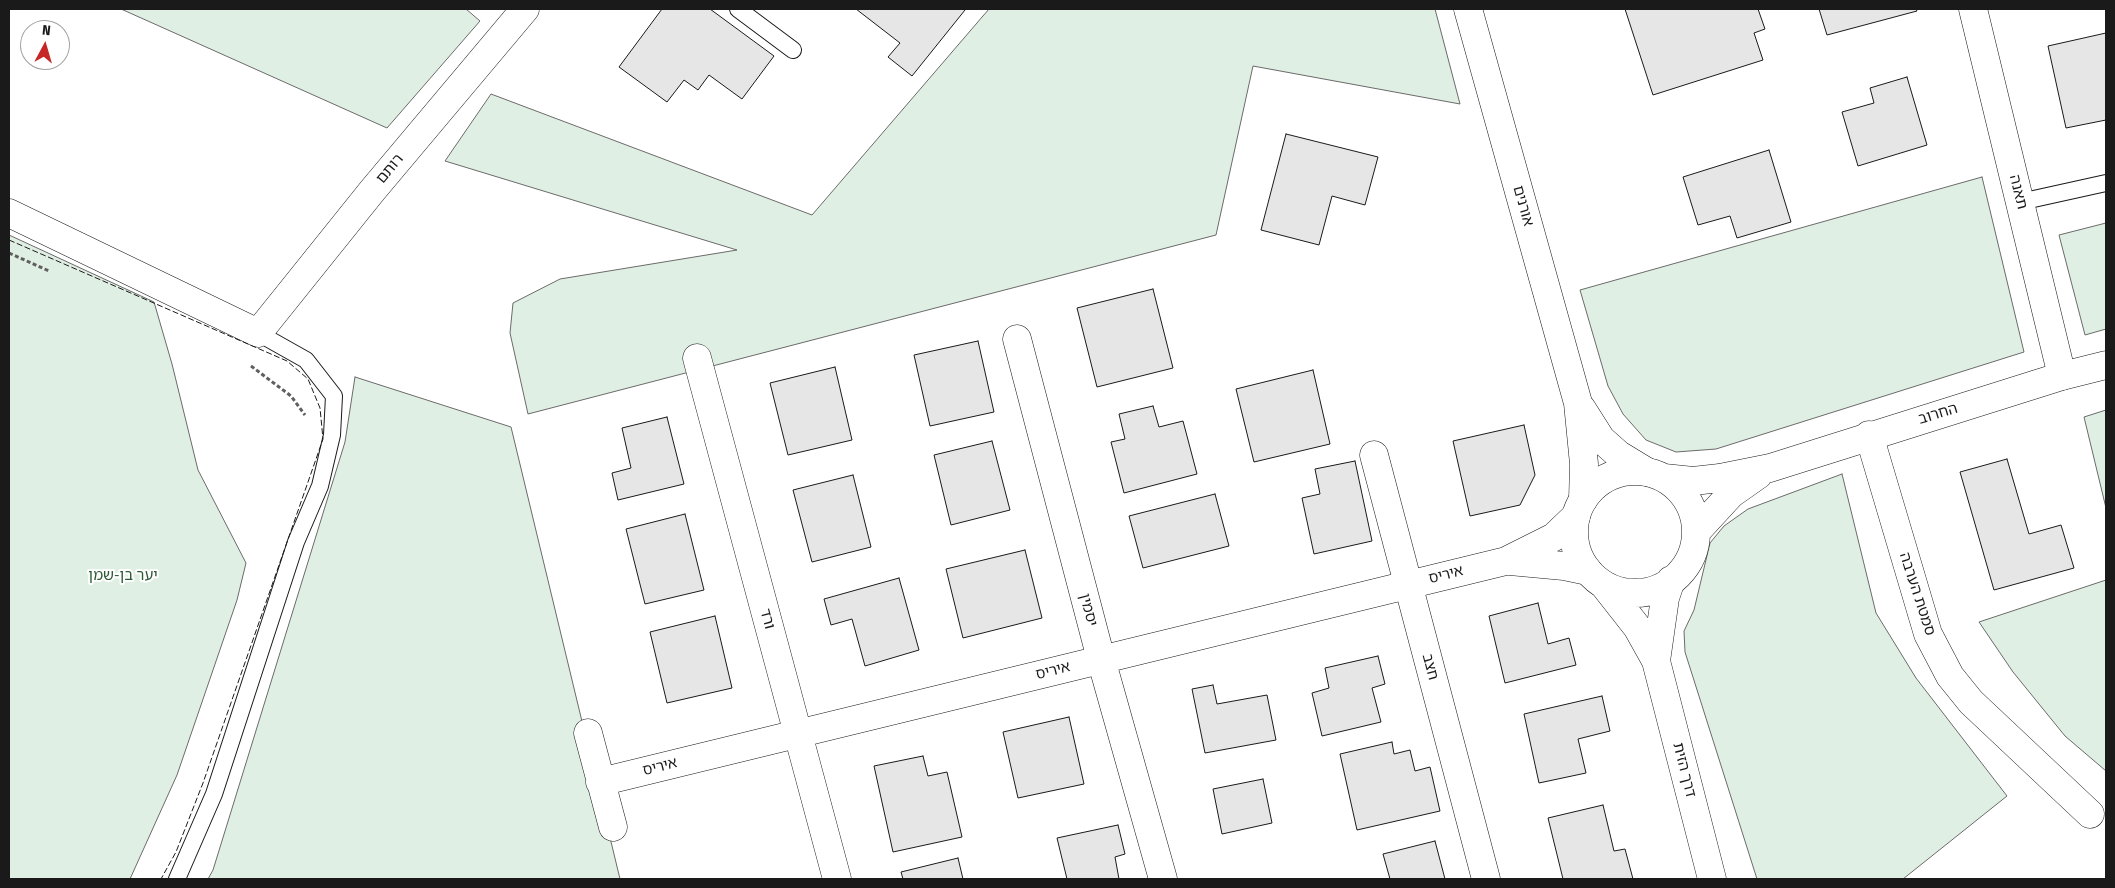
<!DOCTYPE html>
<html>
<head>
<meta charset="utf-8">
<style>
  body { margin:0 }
  #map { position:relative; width:2115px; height:888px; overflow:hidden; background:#fff; font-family:"Fira Sans Condensed",sans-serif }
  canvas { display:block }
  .frame { position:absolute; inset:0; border:10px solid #1a1a1a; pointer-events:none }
  .north { position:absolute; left:20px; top:20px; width:50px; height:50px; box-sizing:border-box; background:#fff; border:1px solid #a3a3a3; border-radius:50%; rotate:6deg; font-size:14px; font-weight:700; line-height:20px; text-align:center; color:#1a1a1a }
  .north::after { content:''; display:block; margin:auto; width:18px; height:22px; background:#c62828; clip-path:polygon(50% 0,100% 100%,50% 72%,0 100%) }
</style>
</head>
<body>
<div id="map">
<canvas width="2115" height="888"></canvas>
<div class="frame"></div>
<div class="north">N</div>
</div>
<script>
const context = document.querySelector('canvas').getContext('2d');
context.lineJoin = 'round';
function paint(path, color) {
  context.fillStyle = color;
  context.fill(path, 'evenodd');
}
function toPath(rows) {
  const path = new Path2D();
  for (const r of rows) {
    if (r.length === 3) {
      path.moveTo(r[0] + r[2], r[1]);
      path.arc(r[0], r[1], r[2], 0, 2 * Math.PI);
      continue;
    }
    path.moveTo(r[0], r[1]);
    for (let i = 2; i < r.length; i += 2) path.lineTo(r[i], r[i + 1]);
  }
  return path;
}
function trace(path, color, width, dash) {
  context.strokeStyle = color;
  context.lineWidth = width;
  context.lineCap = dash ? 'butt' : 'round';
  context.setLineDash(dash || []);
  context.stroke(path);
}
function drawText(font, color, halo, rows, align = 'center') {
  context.font = font + ' "Fira Sans Condensed","Noto Sans Hebrew",sans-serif';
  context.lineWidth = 4;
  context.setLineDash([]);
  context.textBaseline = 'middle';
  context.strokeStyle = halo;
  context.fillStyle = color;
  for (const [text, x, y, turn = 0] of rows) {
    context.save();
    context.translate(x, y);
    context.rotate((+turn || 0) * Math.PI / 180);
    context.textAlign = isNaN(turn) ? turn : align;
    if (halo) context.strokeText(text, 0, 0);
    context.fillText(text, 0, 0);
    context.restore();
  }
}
const green = toPath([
  [121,9,466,9,480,21,387,128,121,9],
  [989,9,1435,9,1460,104,1253,66,1216,235,528,414,510,333,513,303,560,279,737,250,445,161,491,94,812,215,989,9],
  [1982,177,2024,352,1716,449,1676,452,1646,440,1623,414,1608,386,1580,290,1982,177],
  [2106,223,2106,329,2085,335,2059,235,2106,223],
  [9,235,154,302,172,364,198,470,246,563,237,600,177,775,130,879,9,879,9,235],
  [355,377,511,427,620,879,208,879,213,870,345,442,355,377],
  [2106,410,2106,508,2084,417,2106,410],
  [1842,474,1876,613,1916,678,2007,796,1903,879,1757,879,1685,652,1684,631,1694,610,1710,543,1724,526,1748,509,1842,474],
  [2106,580,2106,771,2065,736,2013,672,1979,622,2106,580]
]);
paint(green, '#e0efe3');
trace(green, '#6a6a6a', 1);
const building = toPath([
  [662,9,710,9,774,56,742,99,709,75,698,90,684,80,667,102,619,67,662,9],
  [856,9,964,9,965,10,912,76,888,57,900,43,856,9],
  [1625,9,1758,9,1765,29,1754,33,1763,60,1653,95,1625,9],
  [1819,9,1916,9,1917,11,1827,35,1819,9],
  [2106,33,2106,120,2066,128,2048,46,2106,33],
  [1907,77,1927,145,1858,166,1842,112,1874,103,1870,88,1907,77],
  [1286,134,1378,157,1365,205,1332,196,1319,245,1261,230,1286,134],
  [1769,150,1791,222,1737,238,1730,216,1698,225,1683,177,1769,150],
  [1153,289,1173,368,1097,387,1077,308,1153,289],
  [978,341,994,412,930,426,914,355,978,341],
  [835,367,852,440,788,455,770,383,835,367],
  [1313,370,1330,444,1254,462,1236,389,1313,370],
  [1153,406,1159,427,1183,421,1197,474,1124,493,1111,442,1125,439,1119,414,1153,406],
  [667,417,684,484,618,500,612,473,631,468,622,428,667,417],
  [1524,425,1535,475,1520,505,1470,516,1453,441,1524,425],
  [992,441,1010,510,951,525,934,455,992,441],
  [2007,459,2029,534,2061,525,2074,568,1994,590,1960,472,2007,459],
  [1355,461,1372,541,1314,554,1302,498,1320,494,1315,469,1355,461],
  [853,475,871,547,812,562,793,490,853,475],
  [1215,494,1229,546,1143,568,1129,516,1215,494],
  [685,514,704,590,645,604,626,529,685,514],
  [1025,550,1042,618,963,638,946,569,1025,550],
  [899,578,919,650,865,666,852,619,831,625,824,599,899,578],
  [1538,603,1548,644,1569,638,1576,665,1505,683,1489,616,1538,603],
  [715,616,732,688,667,703,650,632,715,616],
  [1378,656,1385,684,1372,688,1381,722,1322,736,1312,693,1329,688,1325,668,1378,656],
  [1213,685,1217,704,1267,695,1276,740,1205,753,1192,689,1213,685],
  [1602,696,1610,731,1578,739,1586,773,1539,783,1524,714,1602,696],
  [1069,717,1084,784,1018,798,1003,732,1069,717],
  [1392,742,1394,754,1410,750,1415,771,1430,767,1440,811,1357,830,1340,754,1392,742],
  [923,756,928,776,947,772,962,837,893,852,874,766,923,756],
  [1263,779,1272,823,1222,834,1213,789,1263,779],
  [1603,805,1614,851,1625,849,1633,879,1563,879,1548,818,1603,805],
  [1118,825,1125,854,1115,857,1119,879,1067,879,1057,838,1118,825],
  [1435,841,1445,879,1390,879,1383,854,1435,841],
  [958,858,963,879,903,879,901,872,958,858]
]);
paint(building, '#e6e6e6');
trace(building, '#1a1a1a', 1);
const service = toPath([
  [738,9,793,50],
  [2020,202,2106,183],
  [177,879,214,794,296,542,320,486,332,435,334,396,306,360,258,333]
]);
const minor = toPath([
  [1468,9,1578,403,1584,464,1583,500],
  [1973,9,2062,376],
  [9,213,258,333,372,191,525,9],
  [1017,339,1101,659,1163,879],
  [697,358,837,879],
  [1582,409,1601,439,1619,455,1647,472],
  [1869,435,1928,634,1950,676,1971,702,2090,814],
  [1374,455,1486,879],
  [1510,561,1564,566,1588,571],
  [588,733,613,827],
  [600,782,1506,561,1554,537,1576,516]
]);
const tertiary = toPath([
  [1635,532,61],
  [1664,478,1693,481,1720,478,1770,468,2062,376,2106,365],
  [1696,532,1731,494,1758,475],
  [1604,585,1637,627,1656,661,1712,879],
  [1656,661,1665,598,1671,580]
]);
trace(service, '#1a1a1a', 18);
trace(minor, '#1a1a1a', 29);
trace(tertiary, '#1a1a1a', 29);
trace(toPath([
  [9,253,49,271],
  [251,366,291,396,305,415]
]), '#5f5f5f', 3, [4, 2.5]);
trace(service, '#fff', 16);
trace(minor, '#fff', 28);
trace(tertiary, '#fff', 28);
trace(toPath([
  [9,240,287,361,308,379,320,408,323,439,203,783,176,852,161,879]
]), '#1a1a1a', 1, [6, 2.5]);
drawText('15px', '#1a1a1a', '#fff', [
  ["רותם",390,169,-50],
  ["תאנה",2018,192,76],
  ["אורנים",1523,206,74],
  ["החרוב",1938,414,-17],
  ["איריס",1446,575,-14],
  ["סמטת הערבה",1917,594,72],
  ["יסמין",1088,610,75],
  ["ורד",767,619,75],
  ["חצב",1430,667,75],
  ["איריס",1053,671,-14],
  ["איריס",660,767,-14],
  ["דרך הזית",1684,770,76]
]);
drawText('15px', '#2b5a34', '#fff', [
  ["יער בן-שמן",123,576]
]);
</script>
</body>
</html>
